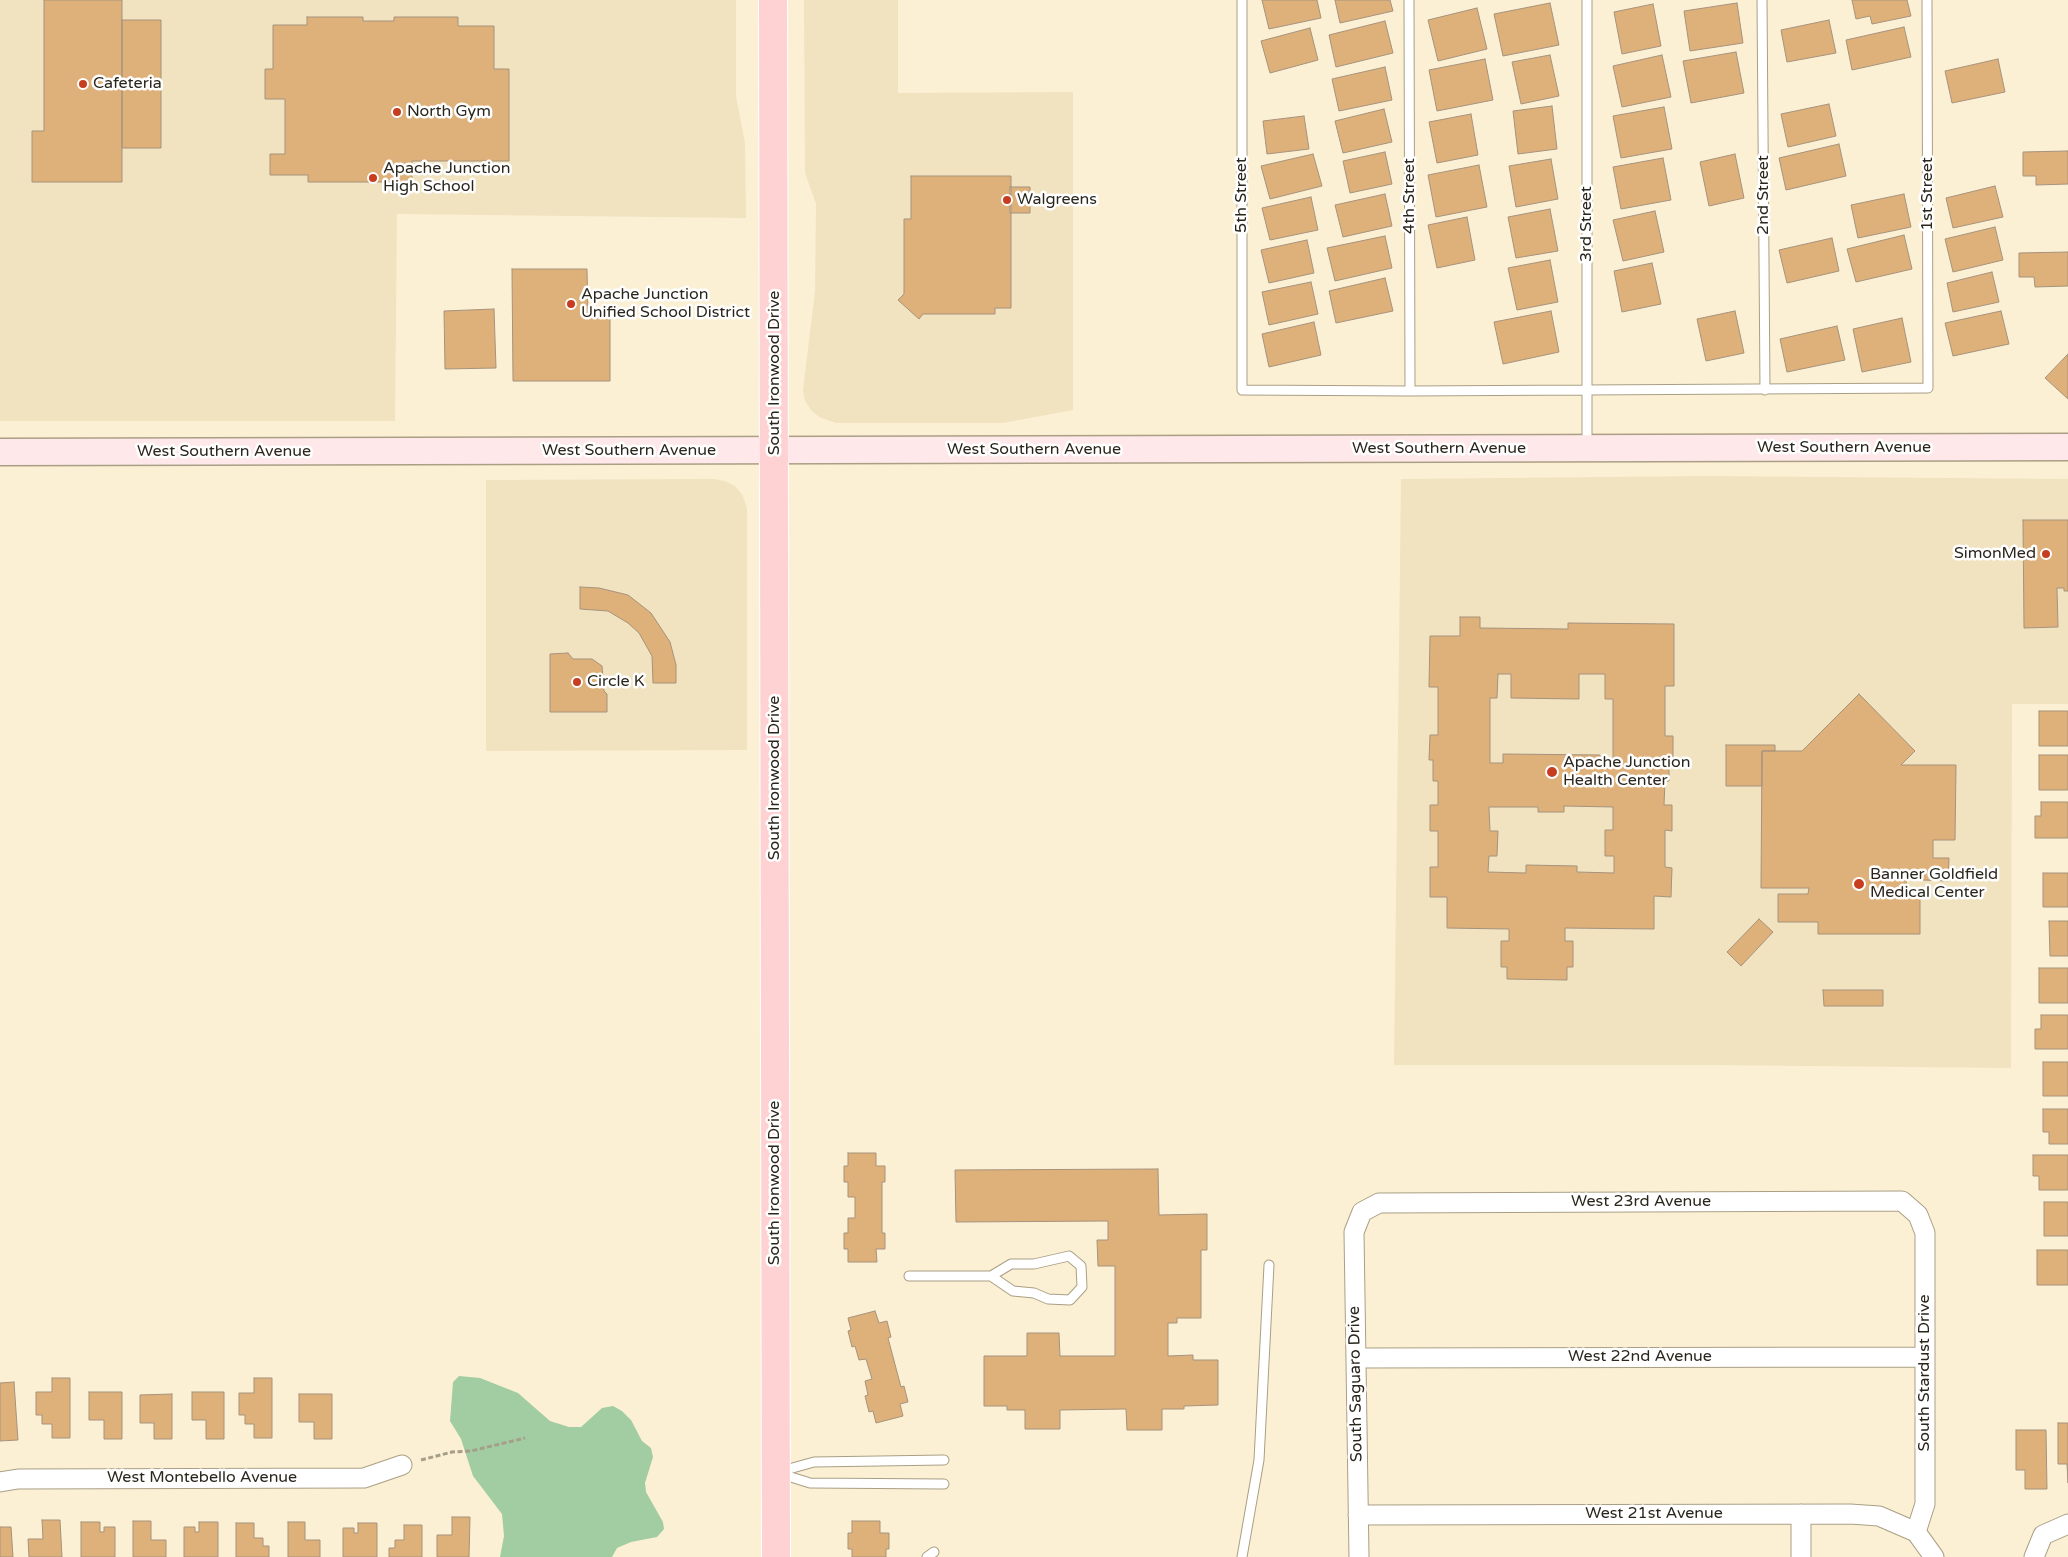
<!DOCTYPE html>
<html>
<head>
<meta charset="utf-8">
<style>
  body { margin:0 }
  canvas { display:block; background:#fbf0d4 }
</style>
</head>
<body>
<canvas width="2068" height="1557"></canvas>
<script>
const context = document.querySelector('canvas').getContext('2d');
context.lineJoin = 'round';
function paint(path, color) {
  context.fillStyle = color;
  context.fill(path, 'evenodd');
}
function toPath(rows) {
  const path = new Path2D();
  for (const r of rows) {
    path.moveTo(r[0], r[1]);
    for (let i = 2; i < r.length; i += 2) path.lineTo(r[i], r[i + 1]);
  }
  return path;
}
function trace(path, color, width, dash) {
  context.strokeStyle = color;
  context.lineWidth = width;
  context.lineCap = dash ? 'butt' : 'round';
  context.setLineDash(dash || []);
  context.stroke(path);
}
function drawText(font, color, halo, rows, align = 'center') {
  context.font = font + ' "Varela Round",sans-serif';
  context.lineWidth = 5;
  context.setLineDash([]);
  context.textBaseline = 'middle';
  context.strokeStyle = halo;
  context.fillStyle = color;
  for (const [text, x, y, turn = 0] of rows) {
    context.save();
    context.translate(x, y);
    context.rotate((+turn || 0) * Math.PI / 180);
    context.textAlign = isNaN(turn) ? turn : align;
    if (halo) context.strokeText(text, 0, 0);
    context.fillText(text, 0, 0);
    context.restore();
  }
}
paint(toPath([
  [0,0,736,0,736,96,745,143,746,218,397,214,395,421,0,421],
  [804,0,898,0,898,93,1073,92,1073,410,1003,423,836,423,819,417,811,410,805,401,803,390,815,291,816,204,805,173],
  [1706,476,2068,479,2068,704,2012,704,2011,1068,1707,1065,1394,1065,1401,479],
  [713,479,725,481,735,486,743,496,747,509,747,750,486,751,486,480]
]), '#f1e3c0');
paint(toPath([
  [459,1376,480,1378,518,1393,550,1421,569,1427,581,1427,602,1408,613,1406,622,1411,631,1420,642,1441,651,1448,653,1457,645,1483,646,1492,663,1522,664,1529,657,1537,631,1542,617,1548,612,1557,500,1557,504,1536,502,1514,473,1476,461,1439,450,1421,453,1382]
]), '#a2cda2');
const building = toPath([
  [44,0,122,0,122,182,32,182,32,131,44,131,44,0],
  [1262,0,1317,0,1321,18,1269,29,1262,0],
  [1335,0,1390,0,1393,11,1340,23,1335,0],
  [1852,0,1907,0,1911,16,1872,24,1870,16,1856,19,1852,0],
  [1550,3,1559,45,1503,56,1494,14,1550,3],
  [1737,3,1743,43,1690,51,1684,11,1737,3],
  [1653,4,1661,46,1622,54,1614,12,1653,4],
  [1477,8,1487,49,1438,61,1428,20,1477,8],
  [307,17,363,17,363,21,394,21,394,17,458,17,458,26,494,26,494,69,509,69,509,161,412,161,412,182,308,182,308,175,270,175,270,154,285,154,285,99,265,99,265,69,273,69,273,25,307,25,307,17],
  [122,20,161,20,161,148,122,148,122,20],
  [1829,20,1836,53,1787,62,1781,30,1829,20],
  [1385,21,1393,53,1336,67,1329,35,1385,21],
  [1904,27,1911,57,1852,70,1846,40,1904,27],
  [1310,28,1318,60,1270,73,1261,41,1310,28],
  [1736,52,1744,93,1691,103,1683,61,1736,52],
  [1550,55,1559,96,1521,104,1512,62,1550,55],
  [1662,55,1671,97,1622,107,1613,66,1662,55],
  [1485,59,1493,100,1437,111,1429,70,1485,59],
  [1998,59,2005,92,1952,103,1945,71,1998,59],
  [1385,67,1392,100,1339,111,1332,79,1385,67],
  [1829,104,1836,136,1788,147,1781,114,1829,104],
  [1552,106,1557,149,1518,154,1513,111,1552,106],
  [1664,107,1672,149,1621,158,1613,116,1664,107],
  [1384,109,1392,142,1343,153,1335,121,1384,109],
  [1471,114,1478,155,1437,163,1429,122,1471,114],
  [1304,116,1309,149,1267,154,1263,121,1304,116],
  [1839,144,1846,176,1786,190,1779,158,1839,144],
  [2068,151,2068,184,2036,185,2036,176,2023,176,2023,152,2068,151],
  [1385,152,1392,184,1350,193,1343,161,1385,152],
  [1313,154,1322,186,1270,199,1261,166,1313,154],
  [1735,154,1744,198,1709,206,1700,162,1735,154],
  [1663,158,1671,200,1621,209,1613,167,1663,158],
  [1551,159,1558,199,1516,207,1509,166,1551,159],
  [1479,165,1487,207,1436,217,1428,175,1479,165],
  [911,176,1011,176,1011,308,995,308,995,314,923,314,919,319,898,300,904,294,904,219,911,219,911,176],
  [1995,186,2003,217,1953,228,1946,198,1995,186],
  [1010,187,1030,187,1030,213,1010,213,1010,187],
  [1385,194,1392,226,1343,237,1335,205,1385,194],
  [1904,194,1911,227,1858,238,1851,205,1904,194],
  [1311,197,1318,230,1270,240,1262,208,1311,197],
  [1550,209,1558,251,1516,258,1508,217,1550,209],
  [1655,211,1664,252,1623,261,1613,220,1655,211],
  [1467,217,1475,260,1437,268,1428,225,1467,217],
  [1995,227,2003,260,1953,272,1945,239,1995,227],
  [1904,235,1912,269,1856,282,1847,249,1904,235],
  [1385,236,1392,268,1335,281,1327,248,1385,236],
  [1832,238,1839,271,1787,283,1779,250,1832,238],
  [1307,240,1314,273,1269,283,1261,250,1307,240],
  [2068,252,2068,286,2035,287,2034,277,2019,277,2019,253,2068,252],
  [1550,260,1558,302,1517,310,1508,268,1550,260],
  [1652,263,1661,304,1622,312,1614,271,1652,263],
  [512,269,587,269,588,317,610,317,610,381,513,381,512,269],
  [1992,272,1999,302,1953,312,1947,283,1992,272],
  [1385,278,1393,311,1336,323,1329,291,1385,278],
  [1311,282,1318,314,1269,325,1262,292,1311,282],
  [494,309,496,368,445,369,444,311,494,309],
  [1551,311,1559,352,1503,364,1494,322,1551,311],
  [1735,311,1744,353,1706,361,1697,319,1735,311],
  [2001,311,2009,344,1953,356,1945,323,2001,311],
  [1902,318,1911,362,1862,372,1853,329,1902,318],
  [1314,322,1321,355,1269,367,1262,334,1314,322],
  [1837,326,1845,360,1787,372,1780,339,1837,326],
  [2068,354,2068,399,2045,378,2068,354],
  [2023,520,2068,520,2068,591,2064,591,2064,588,2057,588,2058,627,2024,628,2023,520],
  [580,587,599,588,628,595,651,613,670,642,676,665,676,683,653,683,652,656,639,633,628,623,608,611,580,609,580,587],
  [1460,617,1480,617,1480,628,1568,629,1568,623,1674,624,1674,686,1665,686,1665,736,1673,736,1673,760,1669,760,1669,781,1665,781,1664,805,1672,805,1672,831,1665,830,1665,867,1672,868,1671,897,1654,896,1654,929,1565,928,1565,941,1573,941,1573,967,1567,967,1567,980,1507,979,1507,967,1501,967,1501,941,1509,941,1509,929,1447,928,1447,897,1430,897,1430,867,1438,867,1438,831,1430,831,1430,805,1438,805,1438,781,1433,781,1433,760,1429,760,1430,735,1438,735,1438,687,1429,687,1430,636,1460,636,1460,617],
  [1498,674,1511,674,1511,698,1579,699,1579,674,1605,674,1605,699,1613,699,1613,760,1600,760,1600,755,1503,754,1503,763,1490,763,1490,698,1497,698,1498,674],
  [1564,806,1613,807,1613,830,1605,830,1605,856,1614,856,1614,873,1577,872,1577,866,1526,865,1526,873,1488,872,1489,856,1497,856,1498,831,1490,831,1489,807,1538,807,1538,812,1564,812,1564,806],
  [568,653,573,659,592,659,602,666,604,691,607,694,607,712,550,712,550,654,568,653],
  [1859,694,1915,751,1901,765,1956,765,1955,840,1933,840,1933,858,1949,858,1948,881,1923,880,1924,873,1907,873,1906,889,1920,889,1920,934,1818,934,1818,922,1778,922,1778,894,1808,894,1809,888,1761,888,1762,751,1802,751,1859,694],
  [2039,711,2068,711,2068,746,2039,746,2039,711],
  [1726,745,1775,745,1775,751,1762,751,1762,786,1726,786,1726,745],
  [2039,755,2068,755,2068,790,2039,790,2039,755],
  [2041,802,2068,802,2068,838,2035,838,2035,816,2041,816,2041,802],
  [2043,873,2068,873,2068,907,2043,907,2043,873],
  [1759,919,1773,932,1741,966,1727,952,1759,919],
  [2049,921,2068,921,2068,956,2050,956,2049,921],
  [2039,968,2068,968,2068,1003,2039,1003,2039,968],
  [1823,990,1883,990,1883,1006,1824,1006,1823,990],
  [2041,1015,2068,1015,2068,1049,2035,1049,2035,1029,2041,1029,2041,1015],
  [2043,1062,2068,1062,2068,1096,2043,1096,2043,1062],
  [2043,1109,2068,1109,2068,1144,2049,1144,2049,1132,2043,1132,2043,1109],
  [848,1153,876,1153,876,1166,885,1166,885,1182,882,1182,882,1233,885,1233,885,1249,876,1249,877,1262,848,1262,848,1249,844,1249,844,1233,848,1233,848,1218,855,1218,855,1197,848,1197,848,1182,844,1182,844,1166,848,1166,848,1153],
  [2033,1155,2068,1155,2068,1190,2039,1190,2039,1176,2033,1176,2033,1155],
  [1158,1169,1159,1215,1207,1214,1207,1250,1201,1250,1201,1318,1177,1318,1177,1323,1168,1323,1168,1356,1193,1355,1193,1360,1218,1360,1218,1405,1184,1406,1184,1409,1162,1409,1162,1430,1127,1430,1126,1409,1060,1410,1060,1429,1025,1429,1025,1410,1007,1410,1007,1406,984,1406,984,1356,1027,1356,1027,1333,1059,1333,1060,1356,1115,1356,1115,1266,1098,1266,1097,1240,1108,1240,1108,1221,956,1222,955,1170,1158,1169],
  [2044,1202,2068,1202,2068,1236,2044,1236,2044,1202],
  [2037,1250,2068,1250,2068,1285,2037,1285,2037,1250],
  [875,1311,879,1323,887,1321,891,1337,888,1338,901,1387,904,1386,908,1402,900,1404,903,1416,876,1423,873,1411,869,1412,865,1396,868,1395,865,1381,872,1379,866,1359,859,1360,855,1346,852,1347,848,1331,851,1330,848,1318,875,1311],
  [52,1378,70,1378,70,1438,52,1438,52,1424,42,1424,42,1415,36,1415,36,1392,52,1392,52,1378],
  [254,1378,272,1378,272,1438,254,1438,254,1424,245,1424,245,1415,239,1415,239,1393,254,1393,254,1378],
  [14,1382,18,1440,0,1441,0,1383,14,1382],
  [89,1392,122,1392,122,1439,104,1439,104,1420,89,1420,89,1392],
  [192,1392,224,1392,224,1439,206,1439,206,1420,192,1420,192,1392],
  [172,1394,172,1439,154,1439,154,1423,140,1423,140,1395,172,1394],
  [299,1394,332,1394,332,1439,314,1439,314,1422,299,1422,299,1394],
  [2058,1423,2068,1423,2068,1483,2067,1464,2058,1464,2058,1423],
  [2016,1430,2046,1430,2047,1489,2025,1489,2025,1470,2016,1470,2016,1430],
  [452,1517,470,1517,469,1557,437,1557,437,1535,452,1535,452,1517],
  [42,1520,60,1520,62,1557,29,1557,28,1539,43,1539,42,1520],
  [133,1521,151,1521,151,1540,166,1540,166,1557,133,1557,133,1521],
  [852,1521,880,1521,880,1533,889,1533,889,1549,886,1549,886,1557,852,1557,852,1549,848,1549,848,1533,852,1533,852,1521],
  [81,1522,100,1522,100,1532,104,1532,104,1527,115,1527,115,1557,81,1557,81,1522],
  [199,1522,218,1522,218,1557,184,1557,184,1527,195,1527,195,1532,199,1532,199,1522],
  [288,1522,305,1522,305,1540,320,1540,320,1557,288,1557,288,1522],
  [236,1523,254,1523,254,1538,263,1538,263,1546,269,1546,269,1557,236,1557,236,1523],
  [358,1523,377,1523,377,1557,343,1557,343,1528,354,1528,354,1533,358,1533,358,1523],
  [404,1525,422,1525,422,1557,389,1557,389,1548,395,1548,395,1540,404,1540,404,1525],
  [0,1527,11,1527,13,1557,0,1557,0,1527]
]);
paint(building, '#deb07a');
trace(building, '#a6937d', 1);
const service = toPath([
  [1242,0,1242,390,1410,391,1928,388,1927,0],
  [1409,0,1410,391],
  [1762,0,1765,390],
  [1587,447,1587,0],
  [909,1276,991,1276,1013,1291,1034,1293,1048,1299,1070,1300,1082,1287,1081,1266,1069,1256,1034,1264,1011,1264,991,1276],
  [778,1472,814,1462,944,1460],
  [778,1473,810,1483,944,1484],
  [927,1557,934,1552],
  [1242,1557,1259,1460,1269,1265]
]);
const minor = toPath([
  [1356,1358,1925,1357],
  [0,1482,18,1479,364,1478,402,1465],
  [1801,1514,1801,1557],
  [1358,1515,1850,1514,1879,1516,1916,1532,1934,1557],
  [1359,1557,1354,1232,1362,1212,1379,1203,1902,1201,1918,1215,1925,1233,1925,1504,1916,1532],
  [2034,1557,2043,1535,2068,1524]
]);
const secondary = toPath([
  [0,452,2068,447]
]);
const primary = toPath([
  [773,0,776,1557]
]);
trace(service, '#aa9f85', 11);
trace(minor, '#aa9f85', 21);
trace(secondary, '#aa9f85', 29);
trace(primary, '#fff', 30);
trace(toPath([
  [421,1460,452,1452,471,1451,525,1438]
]), '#a69e89', 3, [5, 2.5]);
trace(service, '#fff', 9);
trace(minor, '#fff', 19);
trace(secondary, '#fee8e9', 26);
trace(primary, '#fed1d3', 28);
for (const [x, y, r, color] of [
  [83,84,5,"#c73d1f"],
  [397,112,5,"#c73d1f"],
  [373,178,5,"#c73d1f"],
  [1007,200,5,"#c73d1f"],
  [571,304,5,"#c73d1f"],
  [2046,554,5,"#c73d1f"],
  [577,682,5,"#c73d1f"],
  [1552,772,6,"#c73d1f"],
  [1859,884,6,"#c73d1f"]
]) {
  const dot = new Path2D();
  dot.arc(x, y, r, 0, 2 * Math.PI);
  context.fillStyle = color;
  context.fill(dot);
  trace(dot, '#fff', 2);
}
drawText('16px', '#2a261c', '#fff', [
  ["Cafeteria",93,84],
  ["North Gym",407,112],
  ["Apache Junction",383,169],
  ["High School",383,187],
  ["Walgreens",1017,200],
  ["Apache Junction",581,295],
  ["Unified School District",581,313],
  ["SimonMed",2036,554,"right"],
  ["Circle K",587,682],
  ["Apache Junction",1563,763],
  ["Health Center",1563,781],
  ["Banner Goldfield",1870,875],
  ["Medical Center",1870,893]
], 'left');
drawText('16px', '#2a261c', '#fff', [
  ["1st Street",1928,194,-90],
  ["5th Street",1242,195,-90],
  ["2nd Street",1764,195,-90],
  ["4th Street",1410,196,-90],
  ["3rd Street",1587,224,-90],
  ["South Ironwood Drive",775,373,-90],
  ["West Southern Avenue",1844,448],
  ["West Southern Avenue",1439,449],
  ["West Southern Avenue",1034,450],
  ["West Southern Avenue",629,451],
  ["West Southern Avenue",224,452],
  ["South Ironwood Drive",775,778,-90],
  ["South Ironwood Drive",775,1183,-90],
  ["West 23rd Avenue",1641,1202],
  ["West 22nd Avenue",1640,1357],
  ["South Stardust Drive",1925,1373,-90],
  ["South Saguaro Drive",1356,1384,-91],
  ["West Montebello Avenue",202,1478],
  ["West 21st Avenue",1654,1514]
]);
</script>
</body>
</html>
